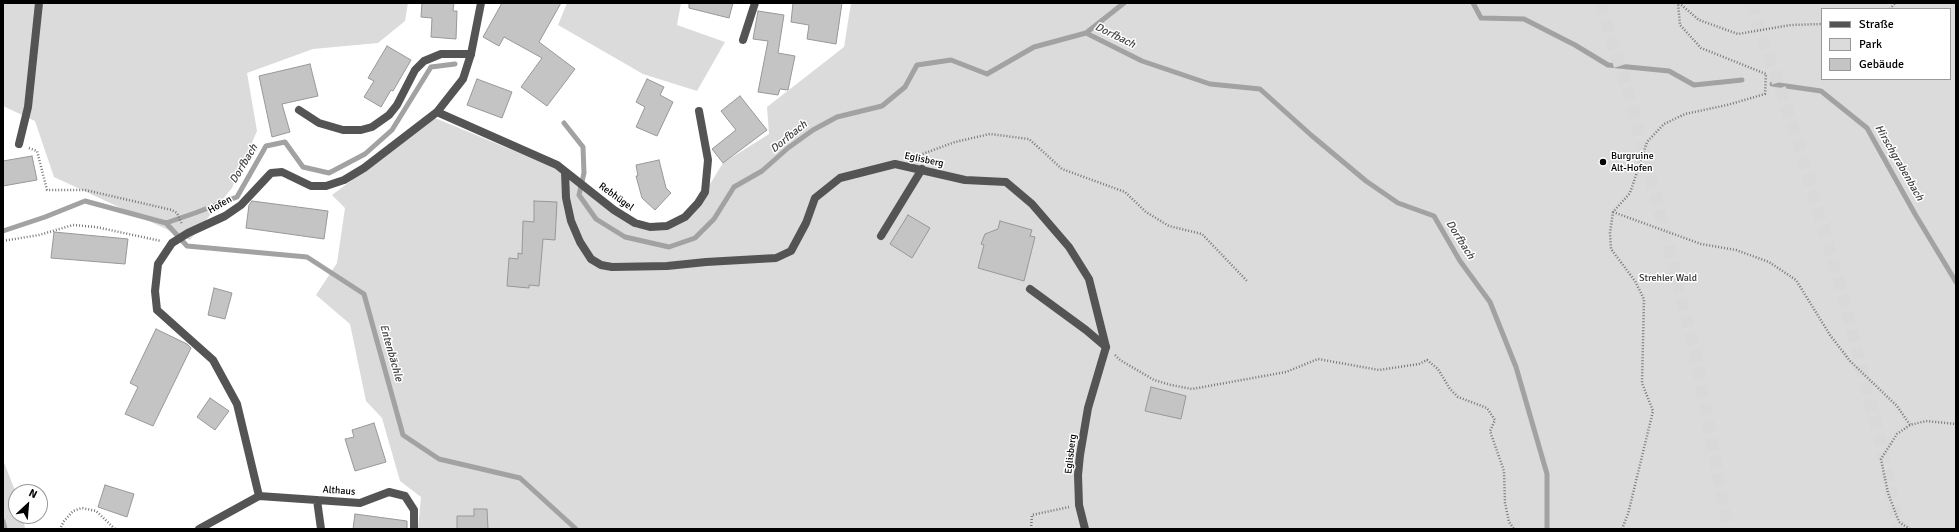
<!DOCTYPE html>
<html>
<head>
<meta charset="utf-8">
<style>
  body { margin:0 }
  #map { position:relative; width:1959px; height:532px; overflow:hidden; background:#fff; font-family:Signika,sans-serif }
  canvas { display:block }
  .frame { position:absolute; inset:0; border:4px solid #000; pointer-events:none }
  .legend { position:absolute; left:1821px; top:8px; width:130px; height:72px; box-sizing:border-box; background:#fff; border:1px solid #999; margin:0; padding:5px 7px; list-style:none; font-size:12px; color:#000 }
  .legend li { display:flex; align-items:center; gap:8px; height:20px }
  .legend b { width:20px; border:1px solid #999 }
  .north { position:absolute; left:8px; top:484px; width:40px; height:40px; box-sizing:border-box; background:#fff; border:1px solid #999; border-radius:50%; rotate:26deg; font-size:11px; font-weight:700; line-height:16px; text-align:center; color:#000 }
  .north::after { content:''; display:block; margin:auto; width:14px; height:18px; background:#000; clip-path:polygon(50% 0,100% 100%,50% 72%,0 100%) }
</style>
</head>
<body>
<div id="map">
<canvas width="1959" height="532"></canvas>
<div class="frame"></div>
<ul class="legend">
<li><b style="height:5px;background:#545454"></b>Straße</li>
<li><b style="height:11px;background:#dbdbdb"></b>Park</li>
<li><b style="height:11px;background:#c4c4c4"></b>Gebäude</li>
</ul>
<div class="north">N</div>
</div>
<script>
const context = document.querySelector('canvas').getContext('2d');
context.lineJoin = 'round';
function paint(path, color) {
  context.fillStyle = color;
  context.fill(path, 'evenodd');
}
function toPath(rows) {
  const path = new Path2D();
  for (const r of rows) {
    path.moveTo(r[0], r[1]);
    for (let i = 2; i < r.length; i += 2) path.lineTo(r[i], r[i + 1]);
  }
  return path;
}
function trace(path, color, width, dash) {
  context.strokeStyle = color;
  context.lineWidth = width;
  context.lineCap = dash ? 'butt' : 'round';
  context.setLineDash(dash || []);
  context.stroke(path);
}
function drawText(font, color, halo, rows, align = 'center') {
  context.font = font + ' Signika,sans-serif';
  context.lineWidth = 3;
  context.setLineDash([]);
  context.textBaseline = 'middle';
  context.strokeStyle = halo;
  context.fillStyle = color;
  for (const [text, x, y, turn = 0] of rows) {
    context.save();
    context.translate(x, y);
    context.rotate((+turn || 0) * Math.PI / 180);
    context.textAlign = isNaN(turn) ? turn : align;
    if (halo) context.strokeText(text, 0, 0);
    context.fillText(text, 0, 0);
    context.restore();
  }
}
paint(toPath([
  [3,3,408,3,405,21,378,43,313,49,247,73,257,131,232,188,190,240,54,177,35,121,3,106],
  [567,3,681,3,677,25,725,42,697,91,643,74,558,25],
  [851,3,1956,3,1956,529,418,529,421,497,400,481,382,418,366,401,350,324,316,295,337,263,345,208,332,195,435,118,565,172,614,210,650,227,685,217,705,192,723,163,769,134,767,107,844,47],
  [1822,9,1950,9,1950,79,1822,79],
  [3,460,16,493,16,516,23,516,25,529,3,529]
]), '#dbdbdb');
trace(toPath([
  [1473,3,1481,18,1524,19,1575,45,1608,65,1669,71,1694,85,1742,80],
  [1086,33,1124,3],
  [1772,84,1821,91,1867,128,1915,214,1956,282],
  [564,123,583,147,584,173,579,195,596,219,625,237,669,247,695,238,714,219,734,187,762,171,788,148,813,130,837,117,882,106,905,87,917,65,951,60,987,74,1034,47,1086,33,1142,61,1210,84,1260,89,1311,135,1366,181,1398,203,1434,216,1460,261,1490,302,1516,367,1547,474,1547,529],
  [166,223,187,246,307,257,364,294,403,435,439,459,520,478,576,529],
  [3,231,45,217,85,201,166,223,195,213,237,197,266,146,285,142,303,167,329,173,365,154,392,130,431,67,455,64],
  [3,521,5,529]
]), '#a2a2a2', 5);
const building = toPath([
  [422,3,454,3,453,11,457,11,456,39,431,37,432,18,421,17,422,3],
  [502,3,561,3,539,42,575,69,547,106,521,87,542,58,504,37,499,46,483,37,502,3],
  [689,3,733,3,729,18,689,8,689,3],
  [793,3,842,3,836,44,807,39,809,25,791,22,793,3],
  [758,11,784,15,778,53,795,56,788,90,780,89,778,95,758,92,768,41,753,39,758,11],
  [387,46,411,60,393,91,391,90,381,107,364,97,374,81,368,78,387,46],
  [310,64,318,96,282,104,290,132,272,137,259,76,310,64],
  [477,79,512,92,502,118,467,105,477,79],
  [647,79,664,87,660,95,673,102,657,136,636,127,645,107,636,102,647,79],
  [740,96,767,130,723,163,712,149,736,130,721,111,740,96],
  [32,156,37,180,3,186,3,161,32,156],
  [659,160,666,188,671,193,655,210,642,198,636,176,638,176,636,165,659,160],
  [252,201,328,211,324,239,246,228,249,205,252,201],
  [534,201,557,202,555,240,543,239,539,286,529,285,529,288,507,286,509,258,518,259,518,253,522,254,523,221,534,222,534,201],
  [908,215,930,228,912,258,890,244,908,215],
  [1000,221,1032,230,1030,236,1035,237,1024,281,978,268,984,245,981,244,985,234,998,229,1000,221],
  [54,232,128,239,125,264,51,258,54,232],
  [214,288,232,293,225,319,208,315,214,288],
  [156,329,187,344,191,348,153,426,125,414,138,387,130,383,156,329],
  [1151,387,1186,396,1181,419,1145,411,1151,387],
  [210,398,229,411,215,430,197,417,210,398],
  [374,423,386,462,355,471,345,439,354,437,352,430,374,423],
  [105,485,134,494,127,517,98,507,105,485],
  [474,509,487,509,488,529,457,529,457,516,474,516,474,509],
  [355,514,407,521,407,529,353,529,355,514]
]);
paint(building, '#c4c4c4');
trace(building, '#989898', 1);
trace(toPath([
  [1600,3,1632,105,1673,264,1696,357,1728,529],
  [1751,3,1799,145,1839,282,1879,437,1899,529]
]), '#d9d9d9', 12, [12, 6]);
trace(toPath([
  [1679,3,1699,20,1738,34,1791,25,1822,24],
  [1890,9,1895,3],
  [29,148,37,151,47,190,85,190,172,210,177,213,182,224],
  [917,156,955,142,990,134,1029,139,1062,169,1125,192,1146,212,1169,226,1202,234,1247,281],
  [1613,212,1701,244,1736,250,1769,262,1796,280,1830,335,1850,361,1897,406,1910,425],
  [3,241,39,235,73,225,96,227,161,241],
  [1115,355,1120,360,1154,380,1171,385,1192,389,1286,372,1318,359,1379,370,1419,364,1427,360,1438,369,1450,389,1458,397,1487,408,1495,420,1490,431,1504,471,1505,503,1509,522,1514,529],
  [61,527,64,521,73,511,82,508,96,511,115,529],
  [1031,529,1032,515,1069,507],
  [1622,529,1628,514,1653,411,1642,383,1644,299,1635,281,1611,249,1610,233,1613,212,1630,193,1647,142,1664,124,1685,114,1727,105,1765,94,1766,74,1701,48,1680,25,1678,3],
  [1910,529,1899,522,1888,493,1881,459,1897,434,1910,425,1926,421,1956,424]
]), '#767676', 2.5, [1, 2]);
trace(toPath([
  [743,40,755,3],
  [299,110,319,123,343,130,361,130,372,127,389,115,397,105,415,70,424,61,441,54,471,54],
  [19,144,28,107,39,3],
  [881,236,922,169],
  [1030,289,1086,330,1106,347]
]), '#545454', 8);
trace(toPath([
  [437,112,557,165,614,210,635,223,650,227,667,226,685,217,698,203,705,192,708,160,699,111],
  [565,172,566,198,571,221,580,242,591,259,601,265,612,267,667,266,706,262,776,258,791,251,806,223,815,198,840,178,895,164,965,180,1006,182,1032,204,1069,247,1089,279,1106,347,1088,408,1080,455,1078,475,1079,505,1085,529],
  [259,496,237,404,213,360,157,310,155,291,158,264,172,243,188,233,225,216,241,205,271,173,282,172,311,186,326,186,344,180,364,168,437,112,463,79,471,54,481,3],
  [317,500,321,529],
  [199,529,259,496,360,503,389,492,405,496,414,510,414,529]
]), '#545454', 8);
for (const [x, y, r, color] of [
  [1603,162,4,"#000"]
]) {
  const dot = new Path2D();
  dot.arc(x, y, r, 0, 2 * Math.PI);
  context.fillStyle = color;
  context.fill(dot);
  trace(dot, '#fff', 1.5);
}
drawText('10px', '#000', '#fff', [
  ["Burgruine",1611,156],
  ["Alt-Hofen",1611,168]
], 'left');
drawText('10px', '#000', '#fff', [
  ["Eglisberg",924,160,12],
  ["Rebhügel",616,197,36],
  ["Hofen",220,205,-30],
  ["Eglisberg",1071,454,-83],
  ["Althaus",339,491,4]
]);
drawText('10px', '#323232', '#fff', [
  ["Strehler Wald",1668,278]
]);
drawText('italic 11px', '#434343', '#fff', [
  ["Dorfbach",1115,36,26],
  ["Dorfbach",789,137,-39],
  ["Hirschgrabenbach",1899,163,60],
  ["Dorfbach",244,164,-59],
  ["Dorfbach",1460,240,58],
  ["Entenbächle",391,353,74]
]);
</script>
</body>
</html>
